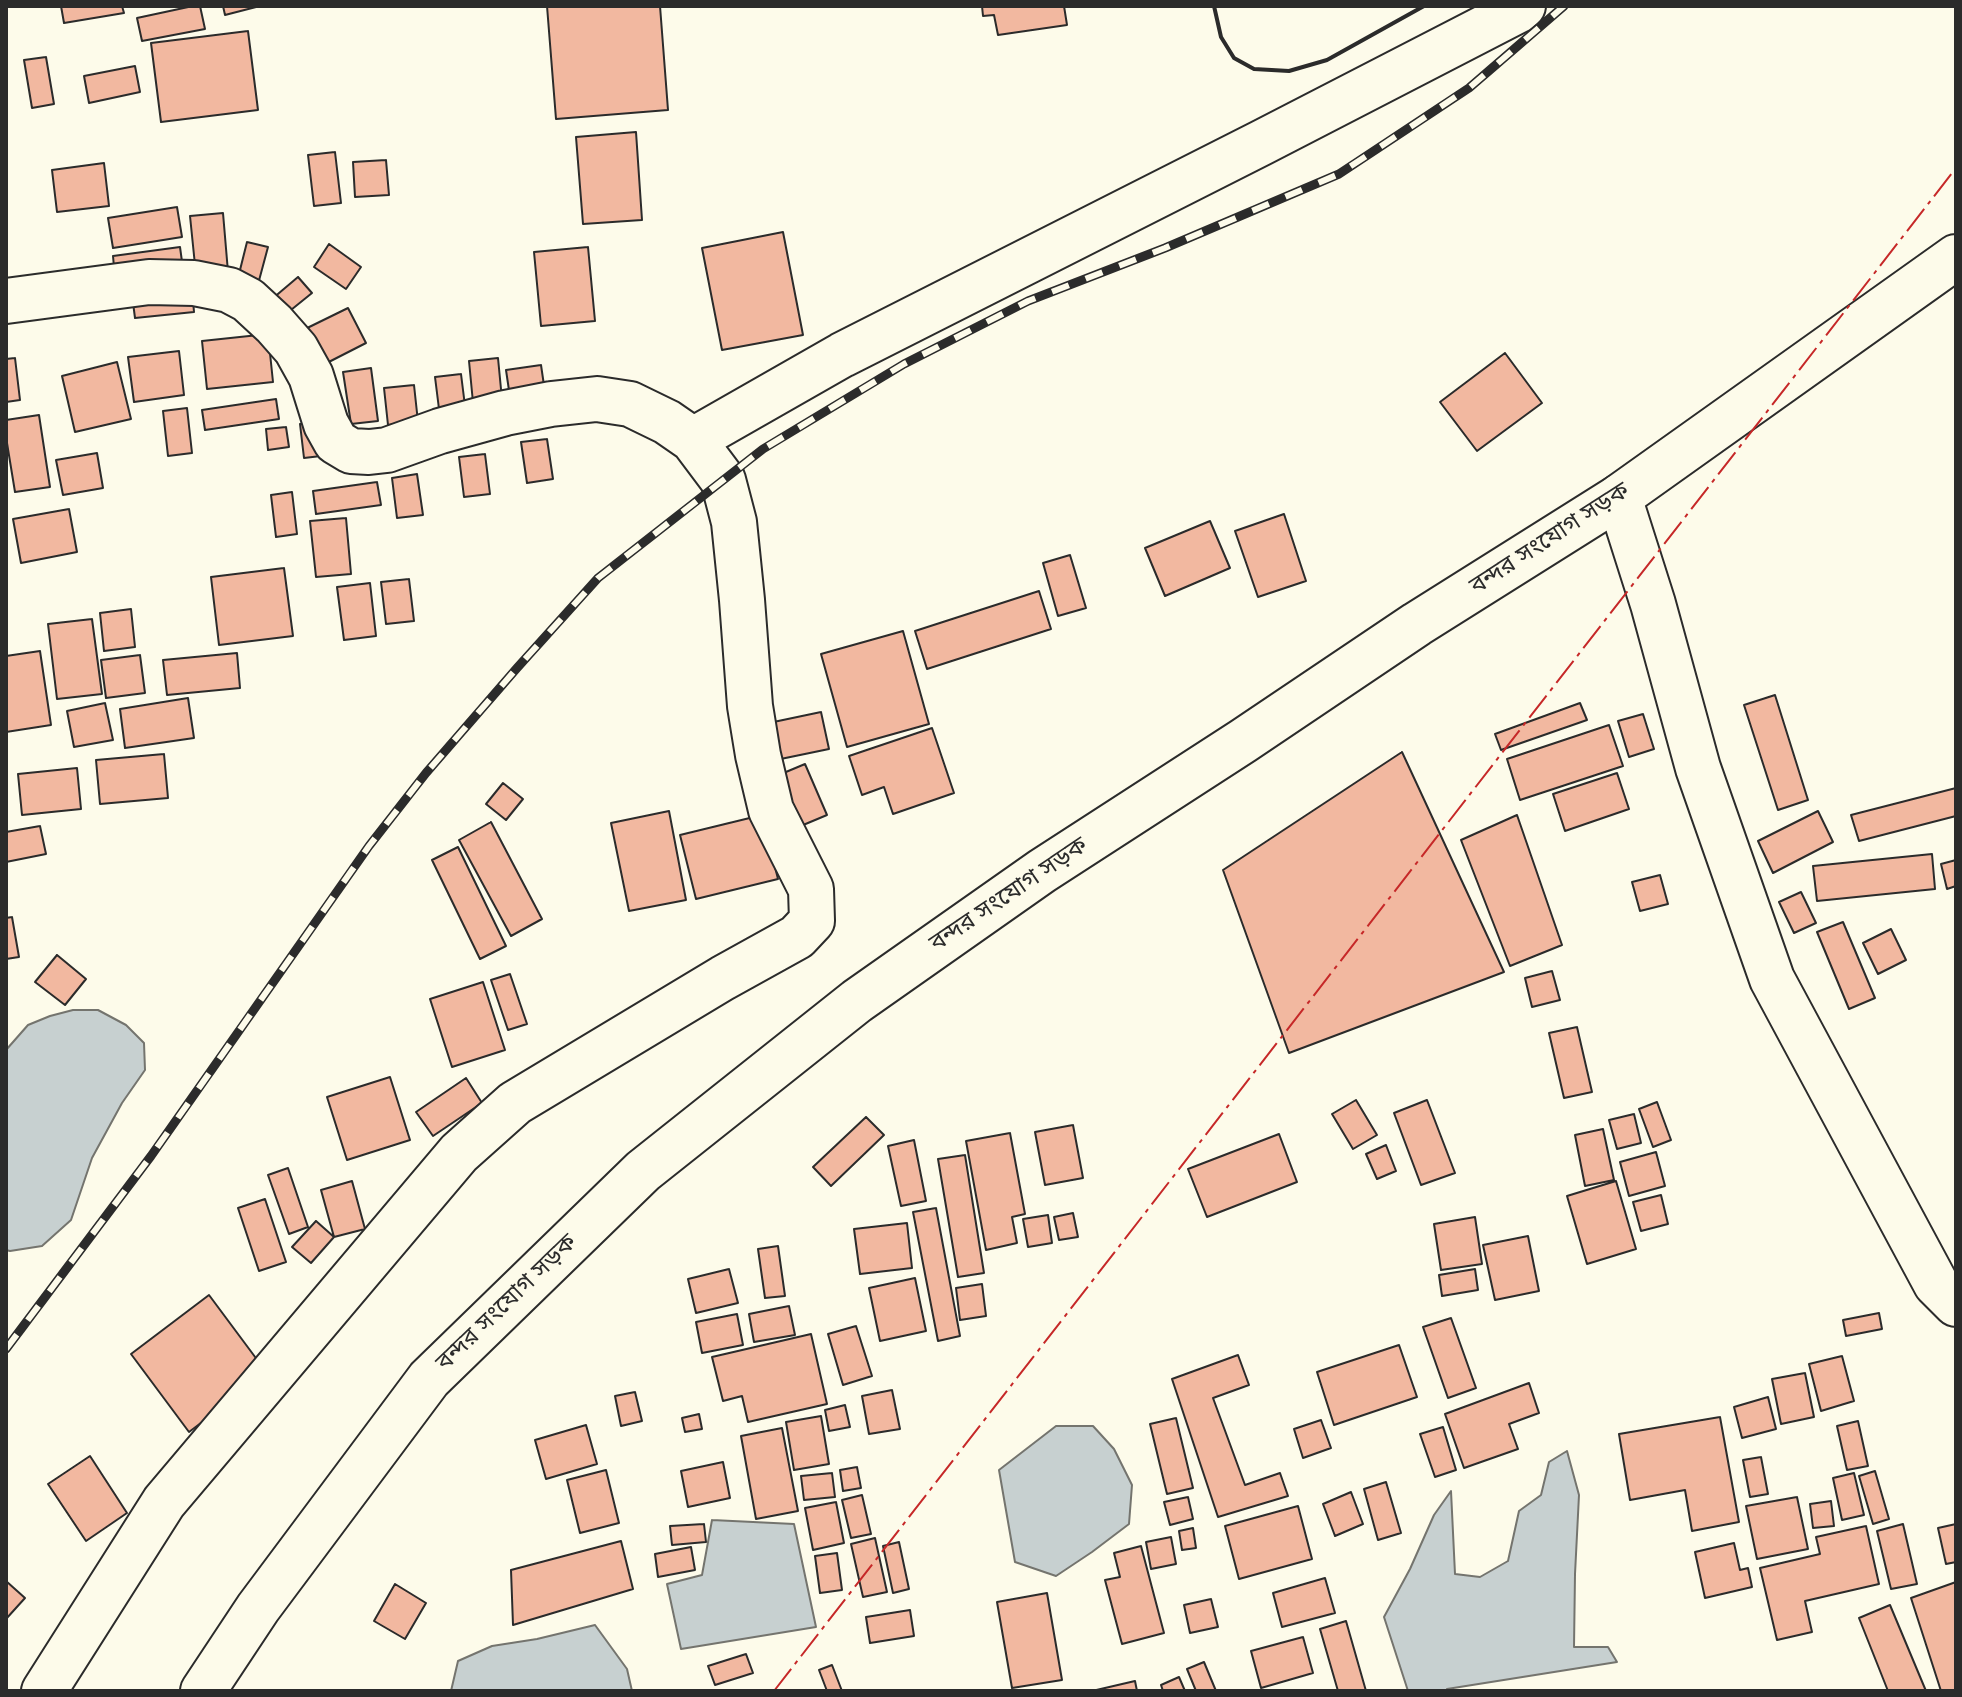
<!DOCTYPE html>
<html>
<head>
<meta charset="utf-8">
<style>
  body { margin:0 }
  #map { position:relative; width:1962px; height:1697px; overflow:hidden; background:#fdfbea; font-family:"DM Sans",sans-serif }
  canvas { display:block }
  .frame { position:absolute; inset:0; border:8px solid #2b2b2b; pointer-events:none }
</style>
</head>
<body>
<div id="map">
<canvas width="1962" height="1697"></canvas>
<div class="frame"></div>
</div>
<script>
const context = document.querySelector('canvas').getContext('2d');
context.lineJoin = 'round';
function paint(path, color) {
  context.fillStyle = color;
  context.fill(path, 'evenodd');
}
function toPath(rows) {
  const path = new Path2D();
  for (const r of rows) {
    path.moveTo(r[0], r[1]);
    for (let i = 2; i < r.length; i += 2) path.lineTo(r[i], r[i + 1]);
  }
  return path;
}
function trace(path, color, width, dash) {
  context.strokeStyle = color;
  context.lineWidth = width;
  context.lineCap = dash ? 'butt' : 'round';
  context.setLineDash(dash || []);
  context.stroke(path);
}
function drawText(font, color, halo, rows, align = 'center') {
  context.font = font + ' "DM Sans","Noto Sans Bengali",sans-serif';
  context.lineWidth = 6;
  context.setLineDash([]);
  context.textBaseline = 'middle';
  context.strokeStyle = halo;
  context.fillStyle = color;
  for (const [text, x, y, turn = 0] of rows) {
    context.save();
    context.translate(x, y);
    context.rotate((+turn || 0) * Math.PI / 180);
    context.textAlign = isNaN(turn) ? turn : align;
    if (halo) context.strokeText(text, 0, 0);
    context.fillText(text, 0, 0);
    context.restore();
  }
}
const water = toPath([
  [73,1010,98,1010,126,1025,144,1043,145,1070,122,1103,92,1158,71,1220,42,1246,10,1251,6,1250,6,1050,28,1025,50,1016,73,1010],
  [1056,1426,1093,1426,1114,1449,1132,1485,1129,1524,1092,1552,1056,1576,1015,1562,999,1470,1056,1426],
  [1567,1451,1579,1495,1575,1574,1574,1647,1608,1647,1617,1662,1447,1689,1447,1691,1408,1691,1384,1617,1410,1569,1434,1515,1451,1491,1455,1574,1480,1577,1508,1561,1519,1511,1541,1495,1549,1462,1567,1451],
  [712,1520,794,1524,816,1627,681,1649,667,1584,702,1575,712,1520],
  [595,1625,627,1669,632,1691,451,1691,458,1661,492,1646,537,1639,595,1625]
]);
paint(water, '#c7d0d0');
trace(water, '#74746e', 2);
const building = toPath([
  [61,6,122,6,124,13,64,23,61,6],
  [193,6,200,6,205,29,142,41,137,18,193,6],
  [223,6,260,6,225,15,223,6],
  [547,6,660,6,668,110,556,119,547,6],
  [982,6,1064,6,1067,25,998,35,994,15,983,16,982,6],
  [248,31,258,110,161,122,151,43,248,31],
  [46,57,54,104,32,108,24,60,46,57],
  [135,66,140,92,89,103,84,76,135,66],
  [636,132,642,220,583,224,576,137,636,132],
  [335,152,341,203,314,206,308,155,335,152],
  [386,160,389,195,355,197,353,162,386,160],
  [104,163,109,206,57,212,52,170,104,163],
  [177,207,182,237,113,248,108,218,177,207],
  [223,213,228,272,196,275,190,216,223,213],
  [783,232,803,335,722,350,702,248,783,232],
  [247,242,268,247,257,288,237,282,247,242],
  [329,244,361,267,346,289,314,267,329,244],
  [180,247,183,269,115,278,113,256,180,247],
  [588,247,595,321,541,326,534,252,588,247],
  [298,277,312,293,286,314,272,299,298,277],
  [192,288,194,312,135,318,132,295,192,288],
  [348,308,366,343,317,368,299,332,348,308],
  [268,334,273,382,207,389,202,341,268,334],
  [179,351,184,395,134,402,128,357,179,351],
  [1505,353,1542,403,1477,451,1440,402,1505,353],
  [15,358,20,400,6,402,6,359,15,358],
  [498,358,503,410,474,413,469,361,498,358],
  [117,362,131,419,75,432,62,376,117,362],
  [541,365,546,399,511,404,506,370,541,365],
  [371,368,378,421,351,424,343,372,371,368],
  [461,374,466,414,440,417,435,377,461,374],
  [414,385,418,422,388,425,384,388,414,385],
  [276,399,279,419,205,430,202,410,276,399],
  [187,408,192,453,168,456,163,411,187,408],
  [39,415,50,487,15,492,6,437,6,420,39,415],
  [317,422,321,456,304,458,300,424,317,422],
  [286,427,289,447,268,450,266,429,286,427],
  [547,439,553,479,527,483,521,442,547,439],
  [97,453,103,488,63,495,56,460,97,453],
  [485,454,490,494,464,497,459,457,485,454],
  [417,474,423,515,397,518,392,478,417,474],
  [377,482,381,505,316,514,313,491,377,482],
  [292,492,297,534,276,537,271,495,292,492],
  [69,509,77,552,21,563,13,519,69,509],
  [1284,514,1306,581,1258,597,1235,531,1284,514],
  [346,518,351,574,316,577,310,521,346,518],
  [1210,521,1230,568,1165,596,1145,548,1210,521],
  [1070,555,1086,608,1058,616,1043,563,1070,555],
  [284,568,293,636,219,645,211,577,284,568],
  [409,579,414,621,386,624,381,582,409,579],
  [370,583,376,636,344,640,337,587,370,583],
  [1039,591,1051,629,927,669,915,631,1039,591],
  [131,609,135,647,104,651,100,613,131,609],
  [92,619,102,694,57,699,48,624,92,619],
  [903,631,929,724,847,747,821,654,903,631],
  [40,651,51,725,6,732,6,656,40,651],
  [237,653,240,688,167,695,163,660,237,653],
  [140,655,145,693,106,698,101,660,140,655],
  [1775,695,1808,800,1778,810,1744,705,1775,695],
  [188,698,194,738,125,748,120,709,188,698],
  [105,703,113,740,74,747,67,711,105,703],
  [1580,703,1587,720,1501,750,1495,734,1580,703],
  [821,712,829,749,771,761,764,724,821,712],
  [1643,714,1654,749,1629,757,1618,721,1643,714],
  [1609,725,1623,766,1520,800,1507,759,1609,725],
  [932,728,954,793,893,814,884,787,862,795,849,756,932,728],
  [1402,752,1504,972,1289,1053,1223,870,1402,752],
  [164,754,168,798,100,804,96,760,164,754],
  [805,764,827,815,796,828,774,777,805,764],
  [77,768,81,809,22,815,18,774,77,768],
  [1617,773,1629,809,1565,831,1553,794,1617,773],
  [503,783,523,799,506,820,486,804,503,783],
  [1956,788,1956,816,1859,841,1851,815,1956,788],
  [669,811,686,900,629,911,611,823,669,811],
  [1818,811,1833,842,1773,873,1758,841,1818,811],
  [762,815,778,879,696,899,680,835,762,815],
  [1517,815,1562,945,1510,966,1461,840,1517,815],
  [491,822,542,919,511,936,459,840,491,822],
  [40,826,46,854,6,862,6,832,40,826],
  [458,847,506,946,480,959,432,860,458,847],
  [1932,854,1935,889,1817,901,1813,866,1932,854],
  [1956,860,1956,886,1947,889,1941,864,1956,860],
  [1660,875,1668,904,1640,911,1632,882,1660,875],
  [1801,892,1816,923,1794,933,1779,902,1801,892],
  [12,917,19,957,6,959,6,918,12,917],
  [1843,922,1875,998,1849,1009,1817,932,1843,922],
  [1891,929,1906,960,1878,974,1863,943,1891,929],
  [57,955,86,979,65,1005,35,982,57,955],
  [1552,971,1560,1000,1532,1007,1525,978,1552,971],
  [510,974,527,1024,508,1030,491,980,510,974],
  [483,982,505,1050,452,1067,430,999,483,982],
  [1577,1027,1592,1092,1564,1098,1549,1033,1577,1027],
  [390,1077,410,1140,347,1160,327,1097,390,1077],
  [466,1078,482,1103,433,1136,416,1112,466,1078],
  [1356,1100,1377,1135,1353,1149,1332,1114,1356,1100],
  [1427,1100,1455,1173,1421,1185,1394,1113,1427,1100],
  [1657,1102,1671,1140,1653,1147,1639,1109,1657,1102],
  [1634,1114,1641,1143,1617,1149,1609,1120,1634,1114],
  [866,1117,884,1135,831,1186,813,1167,866,1117],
  [1073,1125,1083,1178,1045,1185,1035,1132,1073,1125],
  [1603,1129,1614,1180,1585,1186,1575,1135,1603,1129],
  [1010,1133,1025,1214,1012,1217,1017,1243,986,1250,966,1141,1010,1133],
  [1279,1134,1297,1182,1207,1217,1188,1169,1279,1134],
  [914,1140,926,1201,901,1206,888,1146,914,1140],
  [1386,1145,1396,1171,1377,1179,1366,1154,1386,1145],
  [1656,1152,1665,1186,1629,1196,1620,1162,1656,1152],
  [965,1155,984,1273,958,1277,938,1159,965,1155],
  [288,1168,308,1227,289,1234,268,1175,288,1168],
  [352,1181,365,1229,334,1237,321,1190,352,1181],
  [1616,1181,1636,1249,1587,1264,1567,1196,1616,1181],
  [1661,1195,1668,1224,1641,1231,1633,1202,1661,1195],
  [265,1199,286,1262,259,1271,238,1208,265,1199],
  [936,1208,960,1336,938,1341,913,1212,936,1208],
  [1073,1213,1078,1237,1059,1240,1054,1217,1073,1213],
  [1048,1215,1052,1243,1028,1247,1023,1219,1048,1215],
  [1475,1217,1482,1264,1441,1270,1434,1224,1475,1217],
  [316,1221,334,1237,311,1263,292,1247,316,1221],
  [907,1223,912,1268,860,1274,854,1229,907,1223],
  [1528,1236,1539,1291,1495,1300,1483,1245,1528,1236],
  [778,1246,785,1296,765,1298,758,1249,778,1246],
  [729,1269,738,1303,696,1313,688,1279,729,1269],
  [1475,1269,1478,1290,1442,1296,1439,1275,1475,1269],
  [915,1278,926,1331,880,1341,869,1288,915,1278],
  [982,1284,986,1316,960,1320,956,1288,982,1284],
  [209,1295,267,1373,189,1432,131,1354,209,1295],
  [789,1306,795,1335,754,1342,749,1314,789,1306],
  [1879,1313,1882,1329,1846,1336,1843,1320,1879,1313],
  [737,1314,743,1345,702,1353,696,1322,737,1314],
  [1451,1318,1476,1388,1448,1398,1423,1327,1451,1318],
  [856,1326,872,1376,843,1385,828,1334,856,1326],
  [811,1334,827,1404,748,1422,742,1396,723,1401,712,1357,811,1334],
  [1399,1345,1417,1397,1334,1425,1317,1372,1399,1345],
  [1238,1355,1249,1385,1213,1398,1245,1485,1280,1473,1288,1496,1218,1517,1172,1379,1238,1355],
  [1842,1356,1854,1401,1821,1411,1809,1364,1842,1356],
  [1805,1373,1814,1417,1781,1424,1772,1379,1805,1373],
  [1529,1383,1539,1413,1509,1424,1518,1449,1464,1468,1445,1414,1529,1383],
  [892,1390,900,1429,869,1434,862,1396,892,1390],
  [635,1392,642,1421,621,1426,615,1396,635,1392],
  [1768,1397,1776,1429,1742,1438,1734,1407,1768,1397],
  [845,1405,850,1427,829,1431,825,1410,845,1405],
  [699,1414,702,1429,685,1432,682,1418,699,1414],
  [821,1416,829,1464,794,1470,786,1422,821,1416],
  [1720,1417,1739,1522,1692,1531,1685,1490,1630,1500,1619,1434,1720,1417],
  [1176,1418,1193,1488,1167,1494,1150,1424,1176,1418],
  [1321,1420,1331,1448,1303,1458,1294,1429,1321,1420],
  [1858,1421,1868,1466,1847,1470,1837,1426,1858,1421],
  [586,1425,597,1464,546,1479,535,1440,586,1425],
  [1443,1427,1456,1470,1435,1477,1420,1434,1443,1427],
  [782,1428,798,1511,756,1519,741,1436,782,1428],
  [90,1456,127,1513,86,1541,48,1484,90,1456],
  [1761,1457,1768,1494,1750,1497,1743,1460,1761,1457],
  [723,1462,730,1498,688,1507,681,1471,723,1462],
  [857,1467,861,1488,843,1491,840,1470,857,1467],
  [606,1470,619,1523,580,1533,567,1480,606,1470],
  [1875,1471,1889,1519,1873,1524,1859,1476,1875,1471],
  [832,1473,835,1497,804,1500,801,1476,832,1473],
  [1854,1473,1864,1515,1842,1520,1833,1478,1854,1473],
  [1386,1482,1401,1533,1378,1540,1364,1489,1386,1482],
  [1351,1492,1363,1524,1335,1536,1323,1504,1351,1492],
  [862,1495,871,1534,851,1538,842,1500,862,1495],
  [1188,1497,1193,1519,1170,1525,1164,1502,1188,1497],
  [1797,1497,1808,1549,1757,1559,1746,1506,1797,1497],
  [1831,1501,1834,1526,1813,1528,1810,1504,1831,1501],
  [836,1502,844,1543,813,1550,805,1508,836,1502],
  [1298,1506,1312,1559,1239,1579,1225,1526,1298,1506],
  [704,1524,706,1542,672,1545,670,1526,704,1524],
  [1903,1524,1917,1584,1891,1589,1877,1531,1903,1524],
  [1956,1524,1956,1562,1946,1564,1938,1528,1956,1524],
  [1866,1526,1879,1584,1805,1601,1812,1632,1777,1640,1760,1568,1820,1554,1816,1537,1866,1526],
  [1193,1528,1196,1548,1182,1550,1179,1531,1193,1528],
  [1171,1537,1176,1564,1151,1569,1146,1542,1171,1537],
  [875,1538,887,1592,863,1597,851,1544,875,1538],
  [621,1541,633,1589,513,1625,511,1570,621,1541],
  [899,1542,909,1589,893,1593,883,1546,899,1542],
  [1734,1543,1740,1570,1748,1568,1752,1587,1705,1598,1695,1552,1734,1543],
  [1141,1546,1164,1633,1122,1644,1105,1580,1120,1577,1114,1553,1141,1546],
  [691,1547,695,1570,658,1577,655,1554,691,1547],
  [837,1553,842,1590,820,1593,815,1556,837,1553],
  [1325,1578,1335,1613,1282,1627,1273,1593,1325,1578],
  [6,1581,25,1598,6,1619,6,1581],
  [1956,1582,1956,1691,1941,1691,1911,1598,1956,1582],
  [395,1584,426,1603,405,1639,374,1621,395,1584],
  [1047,1593,1062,1680,1012,1688,997,1602,1047,1593],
  [1211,1599,1218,1627,1190,1633,1184,1605,1211,1599],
  [1890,1605,1926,1691,1888,1691,1859,1618,1890,1605],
  [910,1610,914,1636,870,1643,866,1617,910,1610],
  [1346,1621,1366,1691,1338,1691,1320,1629,1346,1621],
  [1303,1637,1313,1673,1261,1688,1251,1651,1303,1637],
  [746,1654,753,1673,715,1685,708,1666,746,1654],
  [1204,1662,1216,1691,1196,1691,1187,1669,1204,1662],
  [832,1665,842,1691,827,1691,819,1670,832,1665],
  [1179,1677,1185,1691,1163,1691,1161,1685,1179,1677],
  [1135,1681,1137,1691,1092,1691,1135,1681]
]);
paint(building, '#f2b8a0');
trace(building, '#2b2b2b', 2);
const minor = toPath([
  [6,301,149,282,194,283,229,290,248,300,274,324,296,349,311,376,326,424,336,442,351,451,369,452,387,450,440,431,505,413,551,404,597,399,630,404,667,422,693,440,723,480,734,522,742,600,750,706,758,755,771,810,811,889,812,921,797,937,723,978,515,1103,459,1153,164,1502,44,1691],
  [693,440,842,355,1261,143,1517,11,1523,6],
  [1619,497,1653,604,1698,768,1772,979,1936,1284,1956,1304]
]);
const highway = toPath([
  [203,1691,258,1608,429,1379,643,1171,857,1001,1042,871,1243,741,1417,624,1619,497,1956,257]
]);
trace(minor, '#2b2b2b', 48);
trace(highway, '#2b2b2b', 48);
trace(minor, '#fdfbea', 44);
trace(highway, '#fdfbea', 44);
const rail = toPath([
  [6,1349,151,1156,369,846,426,773,517,668,598,578,763,449,904,364,1028,301,1165,248,1339,174,1469,88,1564,6]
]);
trace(rail, '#2b2b2b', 9);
trace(rail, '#fdfbea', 6, [18]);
trace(toPath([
  [1214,6,1221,37,1234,58,1254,69,1289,71,1327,60,1424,6]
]), '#2b2b2b', 4);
trace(toPath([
  [774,1691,1956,168]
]), '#c62828', 2, [28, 6, 4, 6]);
drawText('24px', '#2b2b2b', '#fdfbea', [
  ["বন্দর সংযোগ সড়ক",1550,539,-33],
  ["বন্দর সংযোগ সড়ক",1009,895,-34],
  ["বন্দর সংযোগ সড়ক",507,1303,-44]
]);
</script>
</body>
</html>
